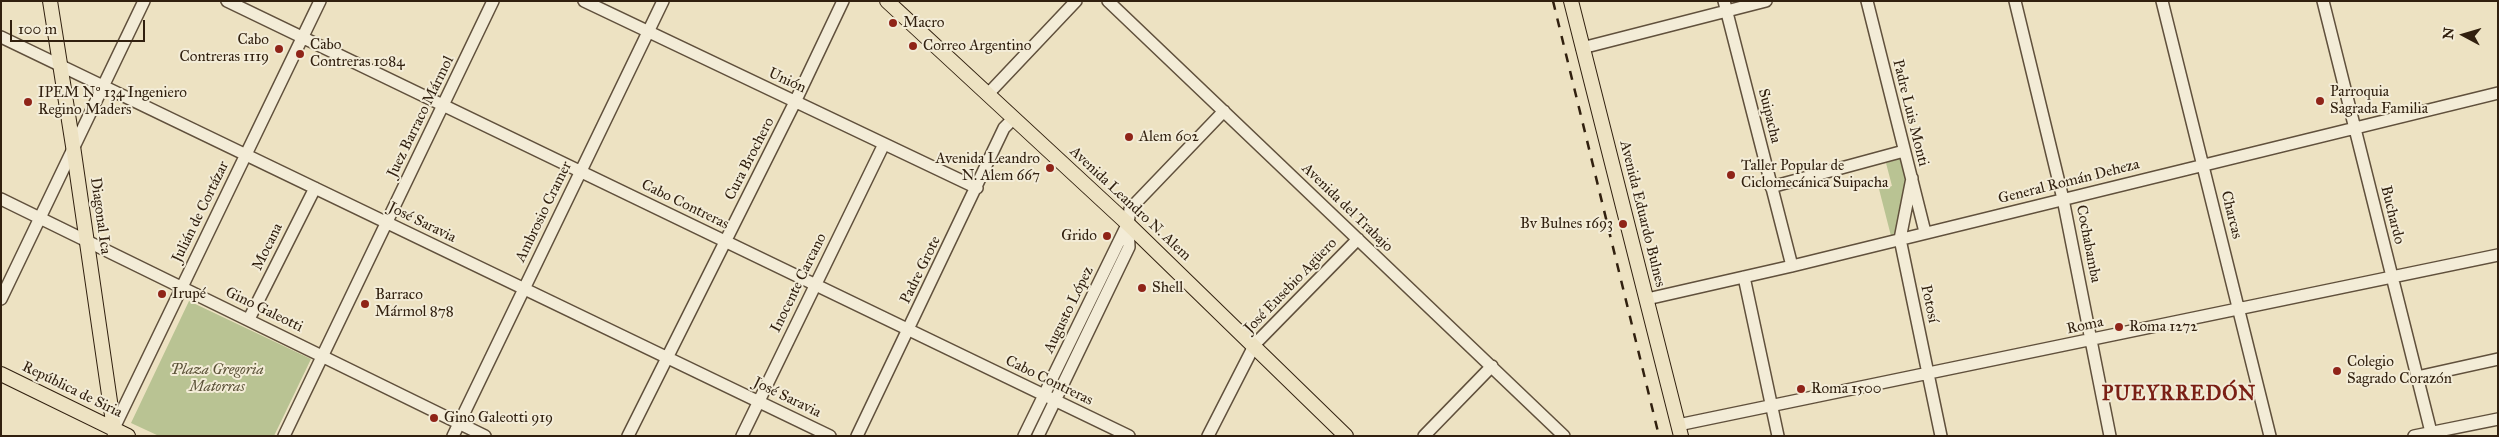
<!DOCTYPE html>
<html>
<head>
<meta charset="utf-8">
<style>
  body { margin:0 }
  #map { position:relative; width:2499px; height:437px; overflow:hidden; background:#ede2c2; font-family:"IM FELL Great Primer",serif }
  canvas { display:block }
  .frame { position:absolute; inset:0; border:2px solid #31200f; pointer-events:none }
  .north { position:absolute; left:2439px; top:10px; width:50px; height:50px; -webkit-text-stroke:4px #f3ecd7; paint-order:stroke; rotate:276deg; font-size:14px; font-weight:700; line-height:20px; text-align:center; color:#31200f }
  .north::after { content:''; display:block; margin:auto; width:18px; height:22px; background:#31200f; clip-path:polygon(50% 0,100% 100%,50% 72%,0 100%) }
  .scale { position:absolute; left:10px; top:20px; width:135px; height:22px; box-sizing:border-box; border:2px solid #31200f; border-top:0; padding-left:6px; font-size:15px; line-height:18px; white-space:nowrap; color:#31200f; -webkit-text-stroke:4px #f3ecd7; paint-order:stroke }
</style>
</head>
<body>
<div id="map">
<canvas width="2499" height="437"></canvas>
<div class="frame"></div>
<div class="north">N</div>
<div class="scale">100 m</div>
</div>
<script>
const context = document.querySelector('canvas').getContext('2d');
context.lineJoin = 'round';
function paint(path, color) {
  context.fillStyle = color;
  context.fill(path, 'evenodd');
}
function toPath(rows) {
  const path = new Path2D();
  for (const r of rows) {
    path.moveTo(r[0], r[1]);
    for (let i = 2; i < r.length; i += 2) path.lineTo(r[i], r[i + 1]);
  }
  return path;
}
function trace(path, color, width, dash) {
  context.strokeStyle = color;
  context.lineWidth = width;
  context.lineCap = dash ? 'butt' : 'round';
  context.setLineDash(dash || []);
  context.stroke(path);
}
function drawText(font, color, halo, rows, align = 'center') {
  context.font = font + ' "IM FELL Great Primer",serif';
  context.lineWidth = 4;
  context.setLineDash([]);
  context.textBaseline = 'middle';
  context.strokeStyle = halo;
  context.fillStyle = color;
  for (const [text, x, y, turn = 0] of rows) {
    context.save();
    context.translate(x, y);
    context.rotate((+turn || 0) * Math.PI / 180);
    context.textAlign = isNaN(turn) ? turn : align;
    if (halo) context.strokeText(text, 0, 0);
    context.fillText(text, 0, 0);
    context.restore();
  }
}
paint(toPath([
  [1902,158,1909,178,1899,234,1891,236,1879,189,1892,186,1886,163],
  [189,301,311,359,274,436,159,436,131,423]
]), '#b9c393');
const minor = toPath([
  [227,1,1129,436],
  [584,1,977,188],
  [1108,1,1564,436],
  [1724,1,1792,266],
  [1867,1,1925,232],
  [2015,1,2063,199,2110,436],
  [2162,1,2270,436],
  [2323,1,2432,436],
  [1,37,830,436],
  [1582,48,1766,1],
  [988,94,1076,1],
  [1912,178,1900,239,1941,436],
  [1771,187,1904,151],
  [1,199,485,436],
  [1744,277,1778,436],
  [1,299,144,1],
  [1647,299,1792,266,2498,93],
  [249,319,315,188],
  [2417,377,2498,359],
  [1678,425,2498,255],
  [113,430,320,1],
  [284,436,493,1],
  [453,436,663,1],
  [628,436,795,102,843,1],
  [742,436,884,144],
  [857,436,1004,128,1014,118],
  [1024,436,1127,225],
  [1038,436,1129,247,1128,224,1130,209,1224,111],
  [1208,436,1255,344,1358,239],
  [1424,436,1492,366],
  [2414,436,2498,419]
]);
const major = toPath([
  [50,1,73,146,115,436],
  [887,1,1128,224,1346,436],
  [1571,1,1681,436],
  [1,374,128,436]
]);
trace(minor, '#60503c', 14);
trace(major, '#31200f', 16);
trace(minor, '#f3ecd7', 11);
trace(major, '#ede2c2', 14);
trace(toPath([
  [1553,1,1659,436]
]), '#31200f', 2.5, [9, 9]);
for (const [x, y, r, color] of [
  [893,23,5,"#8f2418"],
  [913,46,5,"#8f2418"],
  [279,49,5,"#8f2418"],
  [300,54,5,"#8f2418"],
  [2320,101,5,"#8f2418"],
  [28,102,5,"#8f2418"],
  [1129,137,5,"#8f2418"],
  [1050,168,5,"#8f2418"],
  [1731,175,5,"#8f2418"],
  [1623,224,5,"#8f2418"],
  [1107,236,5,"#8f2418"],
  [1142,288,5,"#8f2418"],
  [162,294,5,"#8f2418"],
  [365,304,5,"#8f2418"],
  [2119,327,5,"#8f2418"],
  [2337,371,5,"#8f2418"],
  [1801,389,5,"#8f2418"],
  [434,418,5,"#8f2418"]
]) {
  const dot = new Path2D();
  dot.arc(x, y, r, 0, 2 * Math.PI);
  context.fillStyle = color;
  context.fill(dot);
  trace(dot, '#f3ecd7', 2);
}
drawText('15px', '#31200f', '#f3ecd7', [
  ["Macro",903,23],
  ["Cabo",269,40,"right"],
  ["Contreras 1119",269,57,"right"],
  ["Cabo",310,45],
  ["Contreras 1084",310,62],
  ["Correo Argentino",923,46],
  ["Parroquia",2330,92],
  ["Sagrada Familia",2330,109],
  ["IPEM Nº 134 Ingeniero",38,93],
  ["Regino Maders",38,110],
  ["Alem 602",1139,137],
  ["Avenida Leandro",1040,159,"right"],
  ["N. Alem 667",1040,176,"right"],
  ["Taller Popular de",1741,166],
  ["Ciclomecánica Suipacha",1741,183],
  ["Bv Bulnes 1693",1613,224,"right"],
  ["Grido",1097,236,"right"],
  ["Shell",1152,288],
  ["Irupé",172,294],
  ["Barraco",375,295],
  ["Mármol 878",375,312],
  ["Roma 1272",2129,327],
  ["Colegio",2347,362],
  ["Sagrado Corazón",2347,379],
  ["Roma 1500",1811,389],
  ["Gino Galeotti 919",444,418]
], 'left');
drawText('15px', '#31200f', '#f3ecd7', [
  ["Unión",787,81,25],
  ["Padre Luis Monti",1910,113,76],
  ["Suipacha",1769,116,76],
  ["Juez Barraco Mármol",421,117,-64],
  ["Cura Brochero",750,159,-63],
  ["General Román Deheza",2069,182,-14],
  ["Avenida Leandro N. Alem",1130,204,43],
  ["Cabo Contreras",685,205,26],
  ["Avenida del Trabajo",1347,208,44],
  ["Julián de Cortázar",201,212,-64],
  ["Ambrosio Cramer",544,212,-64],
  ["Avenida Eduardo Bulnes",1642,214,76],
  ["Charcas",2231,215,76],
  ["Buchardo",2392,215,76],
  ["Diagonal Ica",100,216,82],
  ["José Saravia",422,223,26],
  ["Cochabamba",2088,244,79],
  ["Mocana",268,247,-64],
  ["Padre Grote",921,270,-64],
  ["Inocente Carcano",799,283,-64],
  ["José Eusebio Agüero",1291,286,-46],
  ["Potosí",1929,304,78],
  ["Gino Galeotti",264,310,26],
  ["Augusto López",1069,310,-64],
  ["Roma",2085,326,-12],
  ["Cabo Contreras",1049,381,26],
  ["República de Siria",72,390,26],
  ["José Saravia",787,398,26]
]);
drawText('italic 15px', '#5a5137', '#f3ecd7', [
  ["Plaza Gregoria",217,370],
  ["Matorras",217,387]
]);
context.letterSpacing = '1px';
drawText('bold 20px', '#7a1f14', '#f3ecd7', [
  ["PUEYRREDÓN",2179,395]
]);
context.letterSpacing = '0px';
</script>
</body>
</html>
